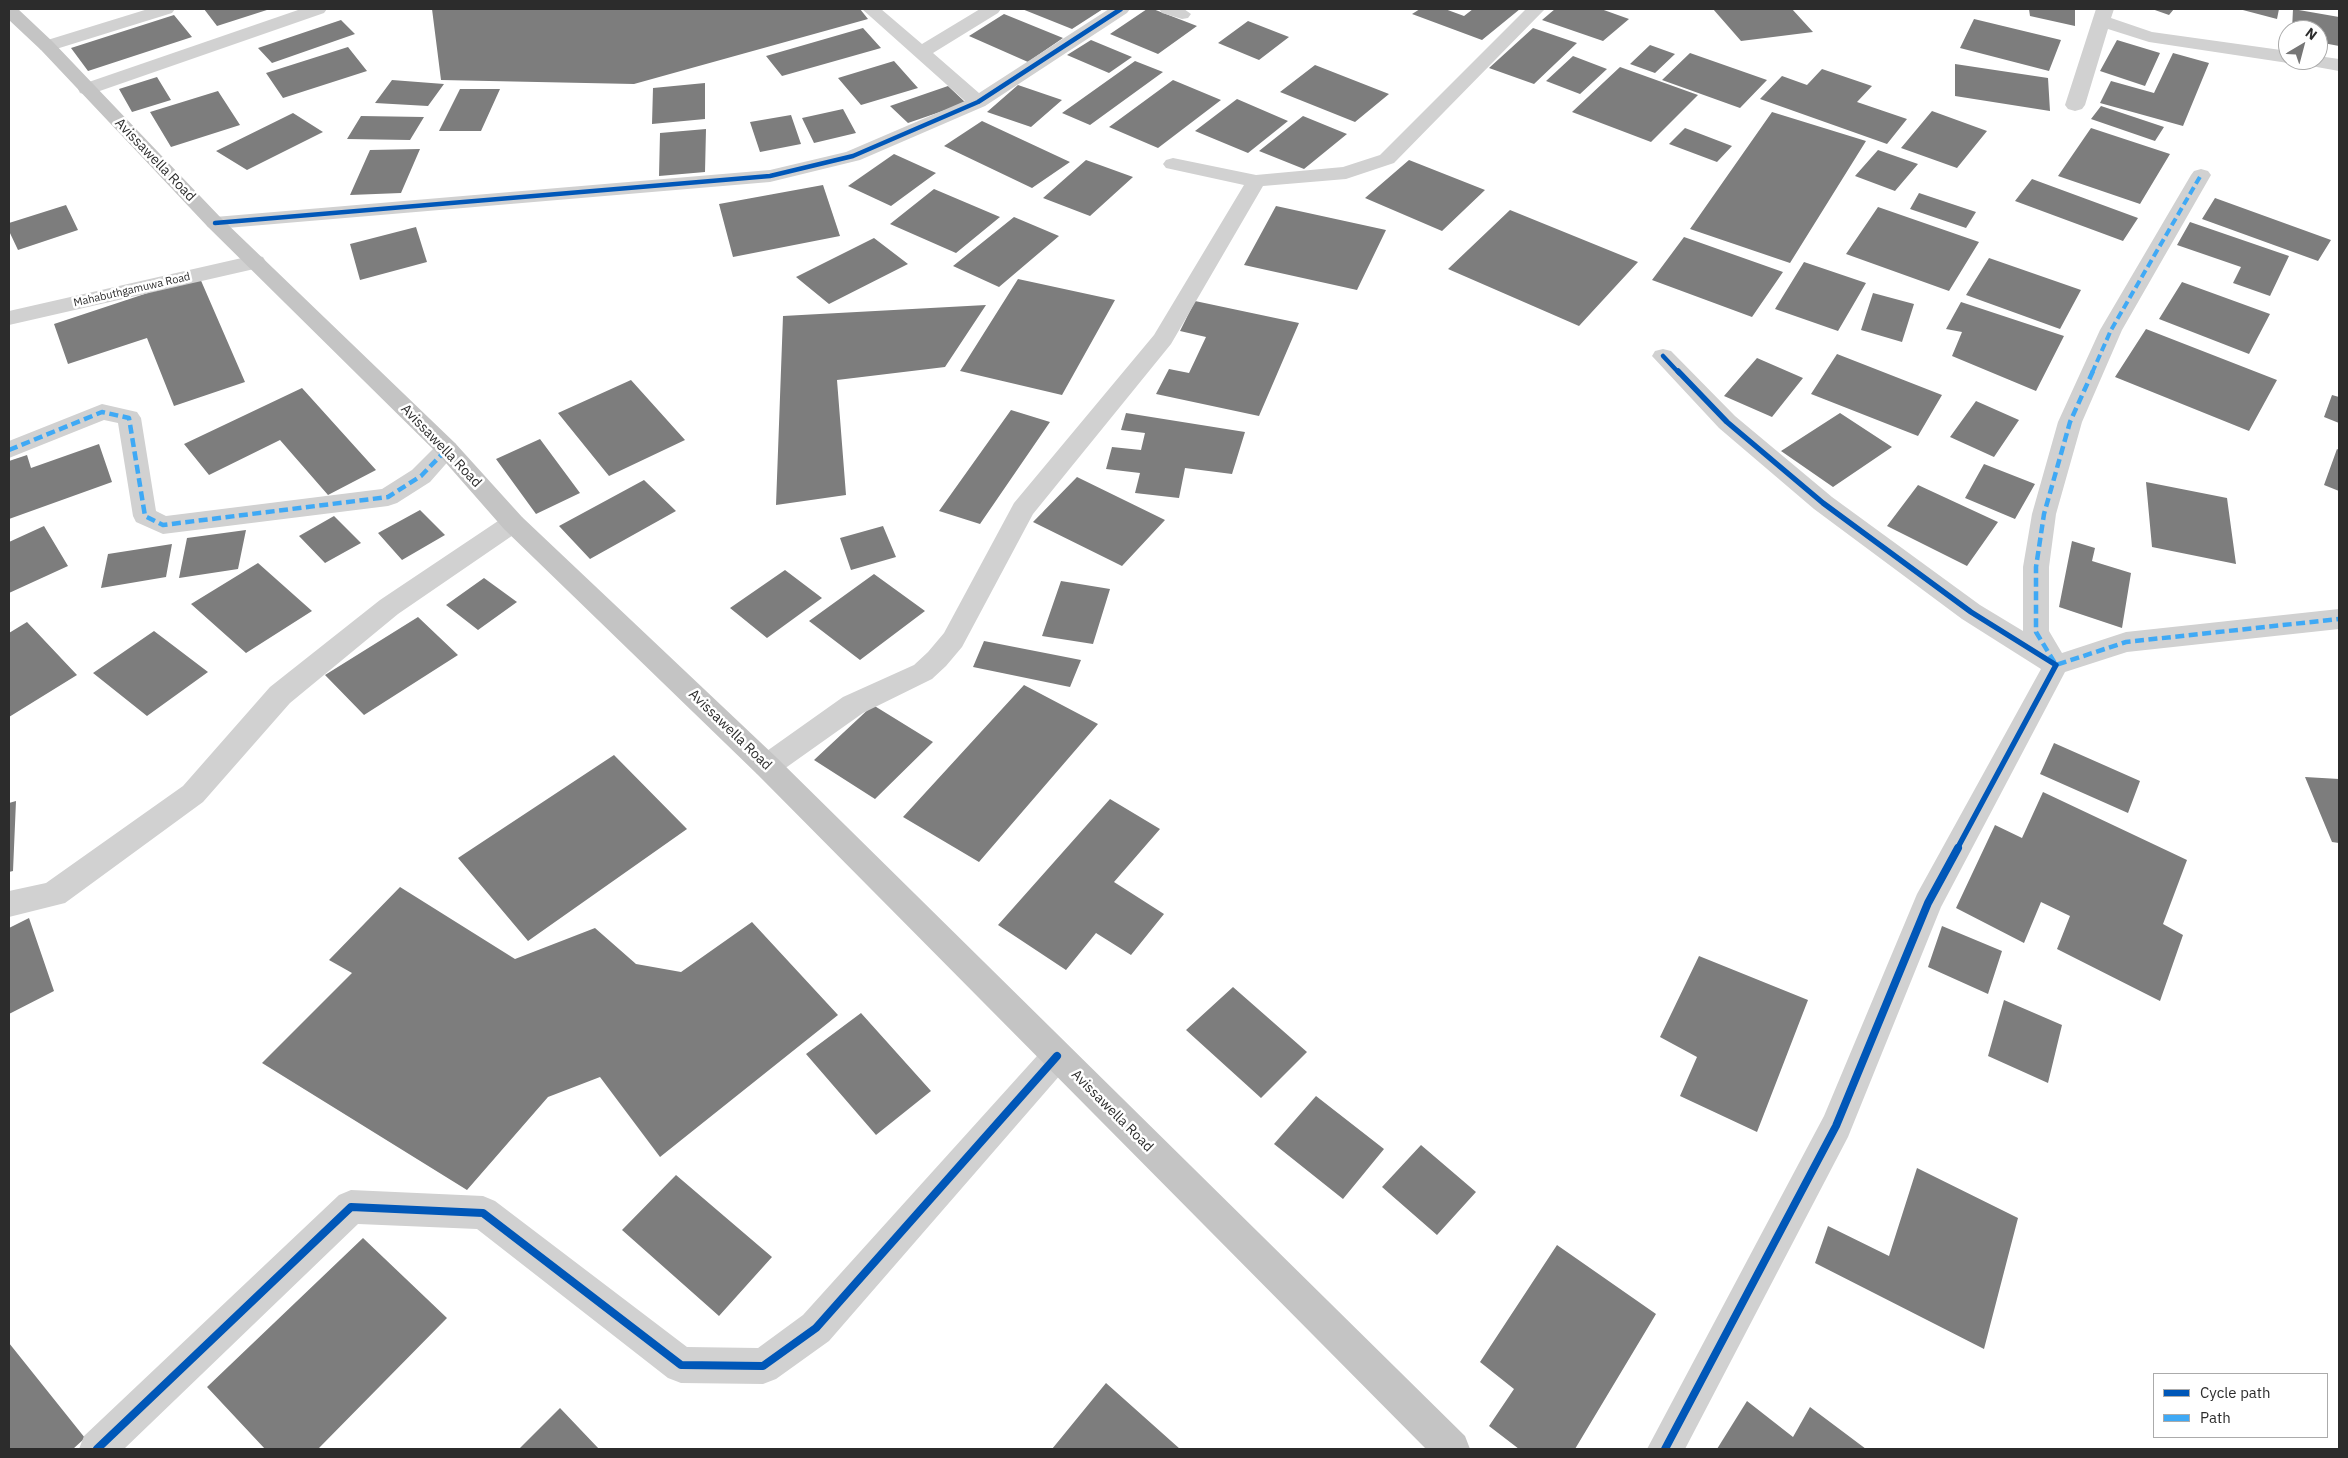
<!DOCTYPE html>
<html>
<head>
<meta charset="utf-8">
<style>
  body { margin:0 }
  #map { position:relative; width:2348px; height:1458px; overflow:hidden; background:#fff; font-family:"IBM Plex Sans",sans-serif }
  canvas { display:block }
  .frame { position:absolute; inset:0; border:10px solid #2c2c2c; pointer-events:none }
  .legend { position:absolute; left:2153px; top:1373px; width:175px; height:65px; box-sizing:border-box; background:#fff; border:1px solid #ababab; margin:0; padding:6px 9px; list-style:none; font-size:15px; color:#2c2c2c }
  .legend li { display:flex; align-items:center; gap:10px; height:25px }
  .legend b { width:25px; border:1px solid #ababab }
  .north { position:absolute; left:2278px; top:20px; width:50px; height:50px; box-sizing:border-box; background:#fff; border:1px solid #ababab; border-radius:50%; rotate:37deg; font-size:14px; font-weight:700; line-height:20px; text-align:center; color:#2c2c2c }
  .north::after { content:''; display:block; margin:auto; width:18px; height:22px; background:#767676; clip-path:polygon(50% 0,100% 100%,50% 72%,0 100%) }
</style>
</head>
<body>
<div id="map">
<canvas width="2348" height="1458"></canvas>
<div class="frame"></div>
<ul class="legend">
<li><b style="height:6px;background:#0057b8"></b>Cycle path</li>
<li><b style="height:6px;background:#3fa9f5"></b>Path</li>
</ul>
<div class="north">N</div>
</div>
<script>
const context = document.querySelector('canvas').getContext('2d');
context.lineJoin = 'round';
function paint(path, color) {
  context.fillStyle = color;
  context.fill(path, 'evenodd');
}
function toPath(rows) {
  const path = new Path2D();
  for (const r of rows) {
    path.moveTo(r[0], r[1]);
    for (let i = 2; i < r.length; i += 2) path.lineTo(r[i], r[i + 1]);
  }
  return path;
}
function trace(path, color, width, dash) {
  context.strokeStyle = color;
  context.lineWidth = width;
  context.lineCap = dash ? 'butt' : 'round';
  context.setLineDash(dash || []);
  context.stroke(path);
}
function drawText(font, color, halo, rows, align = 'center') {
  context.font = font + ' "IBM Plex Sans",sans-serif';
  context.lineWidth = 5;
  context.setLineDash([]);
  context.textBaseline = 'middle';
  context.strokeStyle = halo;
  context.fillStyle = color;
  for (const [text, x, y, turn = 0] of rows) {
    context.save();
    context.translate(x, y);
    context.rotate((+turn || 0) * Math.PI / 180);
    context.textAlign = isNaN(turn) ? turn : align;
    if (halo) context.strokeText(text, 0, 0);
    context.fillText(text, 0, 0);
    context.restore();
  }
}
paint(toPath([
  [204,9,270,9,217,26],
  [432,9,860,9,868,19,634,84,441,80],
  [1022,9,1103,9,1072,29],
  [1147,9,1153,9,1197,26,1158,54,1110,34],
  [1420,9,1445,9,1464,16,1473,9,1520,9,1482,40,1412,14],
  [1555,9,1601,9,1629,19,1603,41,1542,20],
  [1713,9,1792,9,1813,32,1741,41],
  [2029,9,2075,9,2075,26,2030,16],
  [2152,9,2174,9,2169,15],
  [2239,9,2279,9,2277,19],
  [2293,9,2339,17,2339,46,2318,42,2318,30,2292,30],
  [1004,14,1063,38,1028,62,969,36],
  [174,15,192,37,88,71,71,48],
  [1974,19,2061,40,2049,71,1960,48],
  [341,20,355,34,272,63,258,48],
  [1248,21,1289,37,1259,60,1218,43],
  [863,28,881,48,782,76,766,56],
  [1533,28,1577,43,1534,84,1489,68],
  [1091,40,1132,57,1109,73,1067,55],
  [2117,40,2160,53,2145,86,2100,71],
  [1650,45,1675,54,1655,73,1630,64],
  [348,47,367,71,283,98,266,73],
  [1690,53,1767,80,1740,108,1662,80],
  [2173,53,2209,63,2183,126,2100,103,2111,81,2154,93],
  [1573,56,1607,69,1580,94,1546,81],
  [894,61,918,88,861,105,838,78],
  [1135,61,1163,72,1090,125,1062,113],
  [1955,64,2048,78,2050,111,1955,96],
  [1315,65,1389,94,1355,122,1280,92],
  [1620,67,1698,95,1651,142,1572,112],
  [1822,69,1872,86,1857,102,1907,119,1887,144,1760,99,1782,76,1807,85],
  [157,77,171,100,132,112,119,89],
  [392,80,444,84,428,106,375,103],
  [1173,80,1221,100,1158,148,1109,127],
  [705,83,705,119,652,124,653,88],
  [1018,85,1062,100,1031,127,987,112],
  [948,86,966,103,908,123,890,106],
  [460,89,500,89,481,131,439,131],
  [218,91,240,125,171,147,150,112],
  [1237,99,1288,121,1248,153,1195,131],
  [2101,106,2164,127,2155,141,2091,119],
  [843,109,856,133,814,143,802,118],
  [1932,111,1987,131,1957,168,1901,148],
  [1772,112,1866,141,1790,263,1690,229],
  [293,113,323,132,247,170,216,151],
  [791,115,801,144,760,152,750,122],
  [361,116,424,117,410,140,347,139],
  [1303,116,1347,134,1304,169,1259,151],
  [982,121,1070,162,1032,188,944,146],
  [1685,128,1732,146,1717,162,1669,144],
  [2091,128,2170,154,2140,204,2058,176],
  [706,129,705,172,659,176,660,133],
  [420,149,401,193,350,195,370,150],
  [1878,150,1918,164,1895,191,1855,176],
  [894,154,936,173,891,206,848,186],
  [1086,160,1133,177,1090,216,1043,198],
  [1409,160,1485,190,1442,231,1365,198],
  [2032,179,2138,218,2123,241,2015,201],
  [823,185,840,236,733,257,719,204],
  [934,189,1000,217,956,253,890,224],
  [1919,193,1976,212,1966,228,1910,209],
  [2215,198,2331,240,2318,261,2202,219],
  [66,205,78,230,18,250,9,231,9,223],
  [1276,206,1386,230,1357,290,1244,265],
  [1878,207,1979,242,1949,291,1846,254],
  [1510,210,1638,262,1579,326,1448,269],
  [1014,217,1059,236,999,287,953,266],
  [2190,222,2289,256,2270,296,2233,283,2241,267,2177,245],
  [416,227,427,262,360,280,350,244],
  [1684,237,1783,272,1752,317,1652,280],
  [874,238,908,264,829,304,796,277],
  [1989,258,2081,290,2060,329,1966,295],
  [1804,262,1866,283,1838,331,1775,309],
  [199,276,245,382,174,406,147,338,68,364,54,324],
  [1018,279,1115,300,1062,395,960,371],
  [2182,282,2270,314,2249,354,2159,319],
  [1873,293,1914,304,1902,342,1861,330],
  [1195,301,1299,323,1259,416,1156,394,1169,369,1189,373,1206,337,1180,331],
  [1961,302,2064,336,2036,391,1952,356,1962,332,1946,329],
  [986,305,945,367,837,380,846,495,776,505,783,316],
  [2146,329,2277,380,2249,431,2115,377],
  [1837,354,1942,395,1918,436,1811,394],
  [1757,358,1803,378,1772,417,1724,396],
  [631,380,685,440,609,476,558,413],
  [302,388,376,470,328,495,280,440,209,475,184,444],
  [2332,395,2339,397,2339,423,2324,417],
  [1976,401,2019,420,1994,457,1950,437],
  [1011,410,1050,422,980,524,939,511],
  [1126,413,1245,432,1232,474,1185,468,1179,498,1135,493,1140,473,1106,469,1112,447,1141,450,1145,433,1121,430],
  [1840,413,1892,447,1833,487,1781,451],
  [540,439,580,493,536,514,496,459],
  [99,444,112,482,9,519,9,461,27,455,31,468],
  [2337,449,2339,450,2339,491,2324,485],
  [1984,464,2035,484,2015,519,1965,498],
  [1077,477,1165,520,1122,566,1033,522],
  [644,480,676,511,590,559,559,526],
  [2146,482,2227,498,2236,564,2152,547],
  [1918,485,1998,522,1967,566,1887,526],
  [420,510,445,535,402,560,378,533],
  [334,516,361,543,325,563,299,536],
  [44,526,68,566,9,593,9,542],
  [883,526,896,557,851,570,840,538],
  [246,530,238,569,179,578,187,538],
  [2072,541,2095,548,2092,561,2131,573,2122,628,2059,607],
  [172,544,166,577,101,588,108,554],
  [258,563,312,611,246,653,191,604],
  [785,570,822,598,767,638,730,608],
  [874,574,925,611,860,660,809,621],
  [484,578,517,602,478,630,446,605],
  [1061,581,1110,589,1093,644,1042,636],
  [418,617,458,655,364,715,325,675],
  [27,622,77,675,9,717,9,633],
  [154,631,208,672,147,716,93,673],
  [984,641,1081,660,1070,687,973,667],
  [1024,685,1098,724,979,862,903,817],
  [873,705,933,742,875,799,814,760],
  [2054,743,2140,781,2128,813,2040,774],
  [614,755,687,829,528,941,458,858],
  [2305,777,2339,779,2339,843,2332,842],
  [2043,792,2187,860,2163,924,2183,935,2160,1001,2057,949,2070,916,2041,902,2024,943,1956,908,1995,825,2022,838],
  [1110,799,1160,829,1114,882,1164,914,1131,955,1096,933,1066,970,998,925],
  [16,801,13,871,9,872,9,803],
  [400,887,515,959,595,928,636,964,681,972,752,922,838,1015,660,1157,600,1077,548,1097,467,1190,262,1063,352,973,329,960],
  [29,918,54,991,9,1014,9,928],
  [1942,926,2002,951,1988,994,1928,967],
  [1699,956,1808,1000,1757,1132,1680,1096,1697,1057,1660,1037],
  [1233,987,1307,1052,1261,1098,1186,1030],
  [2004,1000,2062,1025,2048,1083,1988,1056],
  [861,1013,931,1091,876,1135,806,1054],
  [1316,1096,1384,1149,1343,1199,1274,1144],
  [1421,1145,1476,1192,1437,1235,1382,1187],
  [1917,1168,2018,1218,1984,1349,1815,1263,1828,1226,1889,1256],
  [676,1175,772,1257,719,1316,622,1230],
  [363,1238,447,1318,318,1449,265,1449,207,1387],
  [1557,1245,1656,1314,1575,1449,1519,1449,1489,1426,1514,1389,1480,1362],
  [9,1343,85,1438,73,1449,9,1449],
  [1106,1383,1180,1449,1052,1449],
  [1747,1401,1793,1437,1810,1407,1866,1449,1717,1449],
  [560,1408,599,1449,519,1449]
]), '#7d7d7d');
paint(toPath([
  [301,9,327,9,324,13,94,93,87,95,80,93,78,89,80,85,301,9]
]), '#d1d1d1');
paint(toPath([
  [148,9,175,9,172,13,53,50,41,50,38,46,41,42,148,9],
  [862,9,881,9,922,44,980,9,1001,9,998,13,933,53,979,93,1109,9,1130,9,1127,13,985,106,860,160,770,182,215,229,208,227,205,223,208,219,215,217,770,170,846,152,965,101,862,9],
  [1159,9,1184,9,1191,14,1188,18,1182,19,1162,13,1159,9],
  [1526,9,1545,9,1394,163,1346,179,1263,186,1171,344,1033,514,962,647,946,666,932,679,863,713,777,774,767,777,757,774,753,766,757,758,843,697,914,665,928,652,944,633,1014,503,1154,335,1244,185,1166,168,1163,164,1166,160,1173,158,1256,175,1343,167,1380,155,1526,9],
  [2096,9,2114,9,2111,18,2152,32,2288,51,2288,60,2295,60,2288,63,2149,42,2108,29,2085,105,2082,109,2075,111,2068,109,2065,105,2096,9],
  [2318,56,2339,59,2339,71,2300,64,2298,60,2318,60,2318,56],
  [2201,169,2208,171,2211,175,2122,330,2082,422,2056,514,2049,567,2049,631,2062,653,2126,632,2339,609,2339,629,2127,652,2065,672,1941,907,1848,1137,1685,1449,1647,1449,1824,1116,1917,894,2041,669,1962,619,1814,509,1719,428,1652,356,1655,351,1663,349,1671,351,1735,416,1832,497,1980,605,2023,631,2023,567,2032,514,2058,422,2100,330,2191,175,2194,171,2201,169],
  [255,255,263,257,266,262,263,267,9,325,9,311,255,255],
  [102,404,137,412,141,418,156,511,166,516,382,489,412,470,439,443,447,441,455,443,459,449,430,482,397,503,388,506,163,534,136,522,133,516,118,423,104,420,9,458,9,441,102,404],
  [513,514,522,517,525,523,522,529,398,614,290,703,203,802,65,903,9,917,9,891,46,883,183,786,270,687,380,600,504,517,513,514],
  [1057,1041,1068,1046,1073,1056,1068,1066,829,1341,776,1379,763,1384,681,1383,668,1378,477,1229,358,1224,124,1449,79,1449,84,1436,339,1195,351,1190,483,1196,495,1201,687,1347,758,1348,803,1315,1046,1046,1057,1041]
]), '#d1d1d1');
paint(toPath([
  [9,9,18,9,53,42,222,219,455,443,522,517,777,758,1465,1436,1470,1449,1426,1449,757,774,504,529,439,455,208,227,41,50,9,20,9,9]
]), '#c4c4c4');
trace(toPath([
  [2092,373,2111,330,2201,175]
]), '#3fa9f5', 4, [8, 4]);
trace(toPath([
  [2093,371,2070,422,2044,514,2036,567,2036,632,2056,665,2126,642,2339,619],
  [9,450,102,412,129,418,145,516,163,525,388,497,421,476,447,449]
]), '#3fa9f5', 4.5, [9, 4.5]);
trace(toPath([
  [215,223,770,176,853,156,978,102,1121,9],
  [1663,356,1679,373]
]), '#0057b8', 4.5);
trace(toPath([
  [1678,371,1727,422,1823,503,1971,612,2056,665,1957,849]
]), '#0057b8', 5.5);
trace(toPath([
  [97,1449,351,1207,483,1213,681,1365,763,1366,816,1328,1057,1056],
  [1665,1449,1836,1126,1928,903,1958,848]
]), '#0057b8', 8);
drawText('11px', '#2c2c2c', '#fff', [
  ["Mahabuthgamuwa Road",132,290,-13]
]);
drawText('14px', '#2c2c2c', '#fff', [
  ["Avissawella Road",155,160,46],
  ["Avissawella Road",441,446,46],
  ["Avissawella Road",730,730,44],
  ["Avissawella Road",1112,1111,45]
]);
</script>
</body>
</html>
